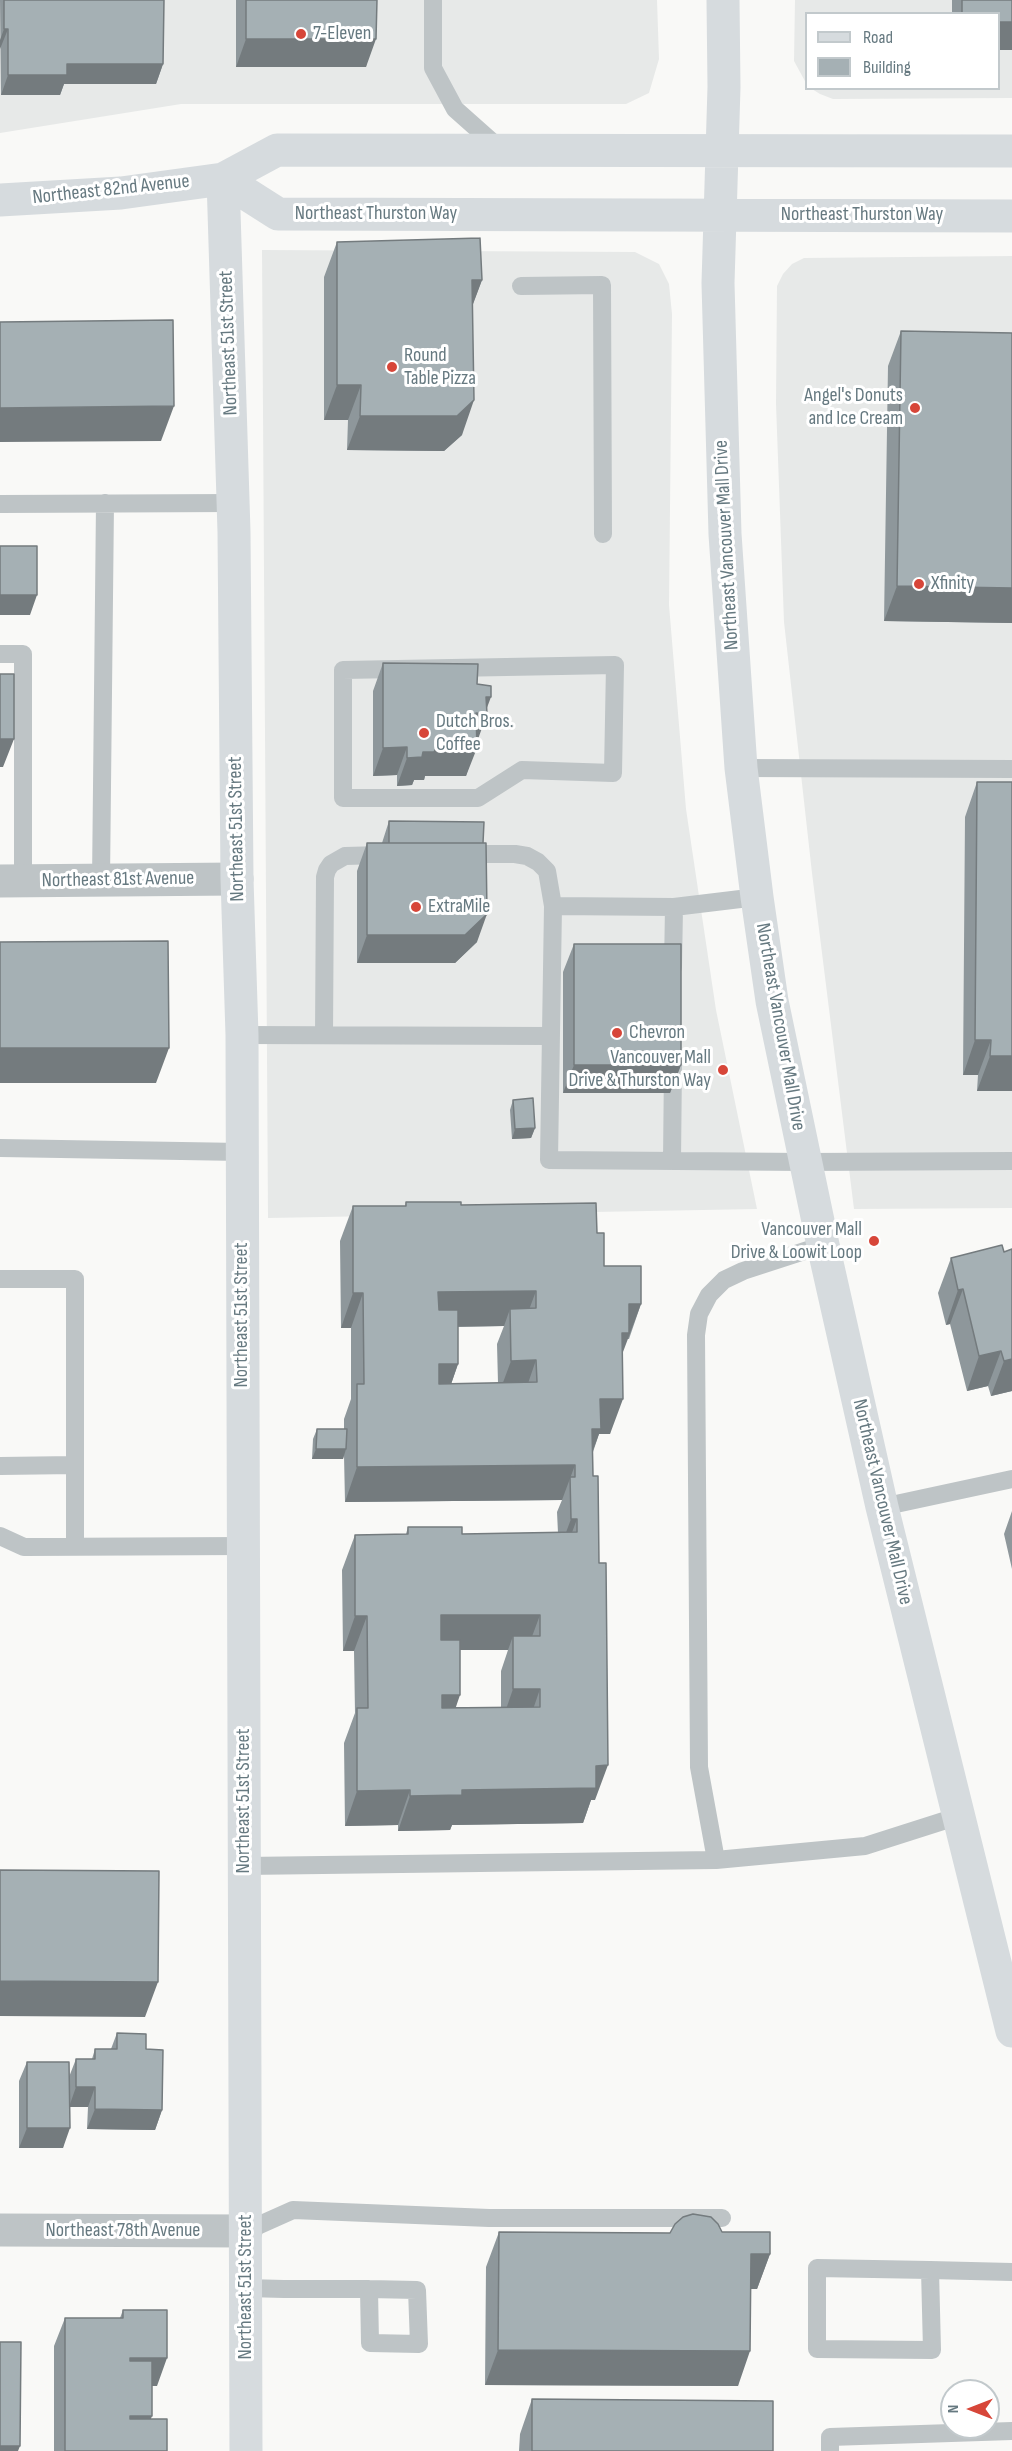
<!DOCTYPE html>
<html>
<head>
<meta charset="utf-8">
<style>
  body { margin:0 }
  #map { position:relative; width:1012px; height:2451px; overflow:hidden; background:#f9f9f7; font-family:"Sofia Sans Condensed",sans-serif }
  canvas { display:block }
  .legend { position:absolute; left:805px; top:12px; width:195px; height:78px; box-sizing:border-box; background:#fff; border:2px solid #c2c9cc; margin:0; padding:8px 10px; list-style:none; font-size:18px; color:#667980 }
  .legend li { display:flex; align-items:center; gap:12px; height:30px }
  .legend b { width:30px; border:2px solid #c2c9cc }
  .north { position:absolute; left:940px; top:2379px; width:60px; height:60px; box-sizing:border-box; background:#fff; border:2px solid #c2c9cc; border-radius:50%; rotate:270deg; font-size:16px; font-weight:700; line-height:24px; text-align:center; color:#667980 }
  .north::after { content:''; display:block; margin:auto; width:21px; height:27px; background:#d74639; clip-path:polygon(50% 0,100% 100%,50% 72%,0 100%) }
</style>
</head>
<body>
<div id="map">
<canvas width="1012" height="2451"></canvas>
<ul class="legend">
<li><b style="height:8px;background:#d6dbde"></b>Road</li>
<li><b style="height:16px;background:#a5b0b4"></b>Building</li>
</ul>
<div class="north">N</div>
</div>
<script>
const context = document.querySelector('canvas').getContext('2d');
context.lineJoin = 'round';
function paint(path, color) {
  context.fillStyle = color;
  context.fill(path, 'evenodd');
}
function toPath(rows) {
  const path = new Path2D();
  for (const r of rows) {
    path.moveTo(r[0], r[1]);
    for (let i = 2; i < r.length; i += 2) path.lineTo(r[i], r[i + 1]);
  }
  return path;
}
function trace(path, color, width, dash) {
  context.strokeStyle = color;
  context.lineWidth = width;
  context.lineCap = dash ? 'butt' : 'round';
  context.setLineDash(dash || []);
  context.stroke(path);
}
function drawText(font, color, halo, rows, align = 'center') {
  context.font = font + ' "Sofia Sans Condensed",sans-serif';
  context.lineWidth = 6;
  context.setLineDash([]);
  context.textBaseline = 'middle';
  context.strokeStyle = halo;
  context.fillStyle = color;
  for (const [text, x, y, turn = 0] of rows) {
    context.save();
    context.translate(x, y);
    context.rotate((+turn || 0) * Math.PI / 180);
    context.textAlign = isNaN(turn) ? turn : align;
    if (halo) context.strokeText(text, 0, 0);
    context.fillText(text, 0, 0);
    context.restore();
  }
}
paint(toPath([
  [0,0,657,0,659,59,649,93,626,104,181,104,0,133],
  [795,0,1012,0,1012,98,833,99,820,94,812,89,998,88,998,14,806,14,806,83,794,61],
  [262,250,635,252,659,264,669,284,672,314,669,605,686,809,716,1010,757,1209,268,1218],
  [1012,256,1012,1208,854,1209,812,873,784,622,776,404,777,286,783,274,792,264,804,258]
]), '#e7e9e8');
trace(toPath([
  [433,0,433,68,455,109,500,149],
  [521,286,602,285,603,534],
  [0,504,233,503],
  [0,654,23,654,23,881],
  [615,665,613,773,522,770,478,798,343,798,343,670,615,665],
  [741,768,1012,769],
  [477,854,515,854,527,856,538,862,547,871,553,906],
  [101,881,105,503],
  [757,897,674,907,553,906,549,1160,805,1162,1012,1161],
  [673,967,674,907],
  [242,1035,551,1036],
  [324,1035,325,877,327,870,331,864,345,856,382,855],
  [0,1148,242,1152],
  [672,1161,673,1064],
  [823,1245,743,1271,724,1280,709,1295,699,1314,696,1335,699,1767,716,1860,865,1846,959,1816],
  [0,1279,75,1279,75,1546],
  [0,1466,75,1465],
  [882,1507,1012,1479],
  [0,1536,24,1547,244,1546],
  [244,1866,716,1860],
  [246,2231,293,2210,489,2218,722,2218],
  [930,2270,932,2350,817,2349,817,2268,930,2270,1012,2272],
  [246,2288,284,2289,369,2289,417,2290,419,2344,370,2343,369,2289],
  [830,2451,830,2437,1012,2431]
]), '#bec4c6', 18);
trace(toPath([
  [0,881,237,879],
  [0,2230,246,2231]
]), '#bec4c6', 33);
trace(toPath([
  [723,0,724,87,718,283,725,534,741,768,757,897,772,1001,823,1245,882,1507,1012,2031],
  [223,179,234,532,237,879,242,1035,246,2451],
  [223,179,278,214,1012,216],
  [0,200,121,193,223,179,277,150,1012,151]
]), '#d6dbde', 33);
paint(toPath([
  [0,0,164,0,163,64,156,84,64,84,60,95,1,95],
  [236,0,377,0,366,67,236,67],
  [952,0,1012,0,1012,50,999,50,999,14,952,14],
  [337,242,482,280,472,306,462,435,444,451,347,450,348,420,324,420,324,277],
  [901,331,1012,333,1012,623,884,621,888,366],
  [383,663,487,708,466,776,425,776,424,780,414,780,412,785,397,786,397,775,373,776,373,691],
  [977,782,1012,782,1012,1091,977,1091,978,1075,963,1075,965,817],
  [389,821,477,942,455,963,357,963,357,871,367,843,382,843],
  [574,944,681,1065,670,1093,563,1093,563,972],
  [513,1100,535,1128,531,1138,512,1139,510,1110],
  [406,1202,461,1205,597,1233,604,1266,641,1304,629,1339,627,1339,622,1353,610,1434,599,1434,593,1452,595,1800,591,1800,583,1823,452,1825,450,1830,398,1831,398,1825,345,1826,344,1743,355,1713,354,1651,343,1651,342,1570,355,1535,406,1534,408,1527,462,1534,558,1533,557,1512,562,1500,345,1502,344,1455,343,1459,312,1459,313,1439,317,1429,344,1429,344,1419,351,1399,351,1328,341,1328,340,1241,353,1206,405,1206],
  [504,1326,497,1344,498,1383,451,1384,458,1364,458,1327],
  [460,1650,508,1650,501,1671,501,1707,456,1707],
  [1012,1249,1012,1391,991,1396,988,1386,967,1391,950,1324,946,1325,938,1293,951,1258,1004,1252],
  [1012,1511,1012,1569,1004,1534],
  [117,2033,146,2049,162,2110,155,2130,87,2129,88,2107,70,2107,63,2148,19,2148,19,2081,27,2062,69,2077,76,2059,92,2059,95,2049,111,2049],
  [499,2232,670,2233,722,2232,770,2254,757,2289,751,2289,738,2386,485,2385,486,2267],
  [123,2310,157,2386,152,2386,150,2419,167,2451,54,2451,54,2346,65,2318,120,2318],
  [532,2399,773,2451,519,2451,520,2434]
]), '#8e979b');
paint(toPath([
  [999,22,1012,22,1012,50,999,50],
  [4,29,8,29,0,49,0,40],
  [246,39,376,39,366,67,236,67],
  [67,64,163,64,156,84,64,84,60,95,1,95,8,75],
  [472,280,482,280,469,315],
  [337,385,361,385,348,420,324,420],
  [474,400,462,435,444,451,347,450,360,416],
  [174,406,161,441,0,442,0,408],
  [897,586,1012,588,1012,623,884,621],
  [0,595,37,595,30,615,0,615],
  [486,697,491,697,485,713,487,714,477,742,476,713],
  [0,739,14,739,3,767,0,767],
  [407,747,397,775,373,776,383,748],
  [436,748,477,748,466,776,425,776,424,780,414,780,412,785,397,786,407,758],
  [487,914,477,942,455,963,357,963,367,935],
  [975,1040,991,1040,978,1075,963,1075],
  [0,1048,169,1048,156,1083,0,1083],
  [990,1056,1012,1056,1012,1091,977,1091],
  [574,1065,681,1065,670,1093,563,1093],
  [535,1128,531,1138,512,1139,515,1129],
  [963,1289,950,1324,946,1325,958,1290],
  [536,1291,523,1326,510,1309,504,1326,425,1327,438,1292],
  [353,1293,363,1293,351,1328,341,1328],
  [629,1304,641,1304,617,1368,609,1368],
  [1001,1351,988,1386,967,1391,979,1356],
  [1012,1359,1012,1391,991,1396,1004,1361],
  [536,1360,524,1395,498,1396,511,1361],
  [439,1364,458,1364,446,1399,427,1399],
  [600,1399,623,1399,610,1434,599,1434,588,1464,580,1464],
  [316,1449,346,1449,343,1459,312,1459],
  [575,1465,562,1500,345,1502,357,1467],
  [571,1519,577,1519,564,1554,558,1554],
  [441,1615,540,1615,527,1650,513,1636,508,1650,429,1650],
  [355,1616,367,1616,354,1651,343,1651],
  [513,1689,540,1689,528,1724,501,1724],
  [442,1695,460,1695,448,1730,429,1730],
  [608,1765,595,1800,591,1800,583,1823,452,1825,450,1830,398,1831,410,1796,462,1790,596,1766],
  [410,1790,398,1825,345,1826,357,1791],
  [0,1981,158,1982,145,2017,0,2016],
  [76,2087,95,2087,88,2107,69,2107],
  [95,2109,162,2110,155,2130,87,2129],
  [27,2128,70,2128,63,2148,19,2148],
  [751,2254,770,2254,757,2289,738,2289],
  [498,2350,750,2351,738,2386,485,2385],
  [130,2358,167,2358,157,2386,120,2386],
  [130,2416,152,2416,141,2445,120,2445],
  [0,2446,20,2446,18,2451,0,2451]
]), '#747b7e');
const building = toPath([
  [4,0,164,0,163,64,67,64,67,75,8,75,8,29,4,29,4,0],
  [246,0,377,0,376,39,246,39,246,0],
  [962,0,1012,0,1012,22,999,22,999,14,962,14,962,0],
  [480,238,482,280,472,280,474,400,457,416,360,416,361,385,337,385,337,242,480,238],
  [173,320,174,406,0,408,0,322,173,320],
  [901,331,1012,333,1012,588,897,586,901,331],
  [0,546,37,546,37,595,0,595,0,546],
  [383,663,478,664,477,684,491,686,491,697,486,697,487,714,476,713,477,748,436,748,434,752,423,752,422,757,407,758,407,747,383,748,383,663],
  [0,674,14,674,14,739,0,739,0,674],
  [977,782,1012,782,1012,1056,990,1056,991,1040,975,1040,977,782],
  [389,821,484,822,483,843,389,843,389,821],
  [367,843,486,843,487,914,465,935,367,935,367,843],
  [168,941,169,1048,0,1048,0,942,168,941],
  [574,944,681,944,681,1065,574,1065,574,944],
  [533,1098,535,1128,515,1129,513,1100,533,1098],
  [406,1202,461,1202,461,1205,596,1203,597,1233,604,1233,604,1266,641,1266,641,1304,629,1304,629,1333,622,1333,623,1399,600,1399,601,1429,592,1429,593,1476,598,1476,599,1563,606,1563,608,1765,596,1766,596,1788,462,1790,462,1795,410,1796,410,1790,357,1791,357,1708,368,1708,367,1616,355,1616,355,1535,408,1534,408,1527,462,1527,462,1534,577,1532,577,1519,571,1519,570,1477,575,1477,575,1465,357,1467,357,1384,364,1384,363,1293,353,1293,353,1206,406,1206,406,1202],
  [536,1291,536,1308,510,1309,511,1361,536,1360,537,1382,439,1384,439,1364,458,1364,458,1310,439,1310,438,1292,536,1291],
  [441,1615,540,1615,540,1636,513,1636,513,1689,540,1689,540,1707,442,1708,442,1695,460,1695,460,1640,441,1640,441,1615],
  [1002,1245,1004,1252,1012,1249,1012,1359,1004,1361,1001,1351,979,1356,963,1289,958,1290,951,1258,1002,1245],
  [317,1429,347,1429,346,1449,316,1449,317,1429],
  [0,1870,159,1871,158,1982,0,1981,0,1870],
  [117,2033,146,2034,146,2049,163,2050,162,2110,95,2109,95,2087,76,2087,76,2059,95,2059,95,2049,117,2049,117,2033],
  [27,2062,69,2062,70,2128,27,2128,27,2062],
  [693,2214,711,2217,718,2224,722,2232,770,2232,770,2254,751,2254,750,2351,498,2350,499,2232,670,2233,675,2224,683,2217,693,2214],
  [123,2310,167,2310,167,2358,130,2358,130,2361,152,2361,152,2416,130,2416,130,2419,167,2419,167,2451,65,2451,65,2318,123,2318,123,2310],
  [0,2342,21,2342,20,2446,0,2446,0,2342],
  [532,2399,773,2401,773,2451,532,2451,532,2399]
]);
paint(building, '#a5b0b4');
trace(building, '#747b7e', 1.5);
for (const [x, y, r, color] of [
  [301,34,6,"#d74639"],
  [392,367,6,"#d74639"],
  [915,408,6,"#d74639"],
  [919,584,6,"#d74639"],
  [424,733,6,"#d74639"],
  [416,907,6,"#d74639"],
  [617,1033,6,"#d74639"],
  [723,1070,6,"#d74639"],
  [874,1241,6,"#d74639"]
]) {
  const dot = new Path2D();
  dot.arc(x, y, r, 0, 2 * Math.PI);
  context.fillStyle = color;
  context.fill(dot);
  trace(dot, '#fff', 2);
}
drawText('20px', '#667980', '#fff', [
  ["7-Eleven",313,34],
  ["Round",404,356],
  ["Table Pizza",404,379],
  ["Angel's Donuts",903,396,"right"],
  ["and Ice Cream",903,419,"right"],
  ["Xfinity",931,584],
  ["Dutch Bros.",436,722],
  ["Coffee",436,745],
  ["ExtraMile",428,907],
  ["Chevron",629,1033],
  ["Vancouver Mall",711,1058,"right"],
  ["Drive & Thurston Way",711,1081,"right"],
  ["Vancouver Mall",862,1230,"right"],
  ["Drive & Loowit Loop",862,1253,"right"]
], 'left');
drawText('20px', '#667980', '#fff', [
  ["Northeast 82nd Avenue",111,190,-6],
  ["Northeast Thurston Way",376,214],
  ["Northeast Thurston Way",862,215],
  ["Northeast 51st Street",229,343,-92],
  ["Northeast Vancouver Mall Drive",727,545,-93],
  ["Northeast 51st Street",237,829,-91],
  ["Northeast 81st Avenue",118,880,-1],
  ["Northeast Vancouver Mall Drive",780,1027,80],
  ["Northeast 51st Street",242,1315,-90],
  ["Northeast Vancouver Mall Drive",882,1502,77],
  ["Northeast 51st Street",244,1801,-90],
  ["Northeast 78th Avenue",123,2231],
  ["Northeast 51st Street",246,2287,-90]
]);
</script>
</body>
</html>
